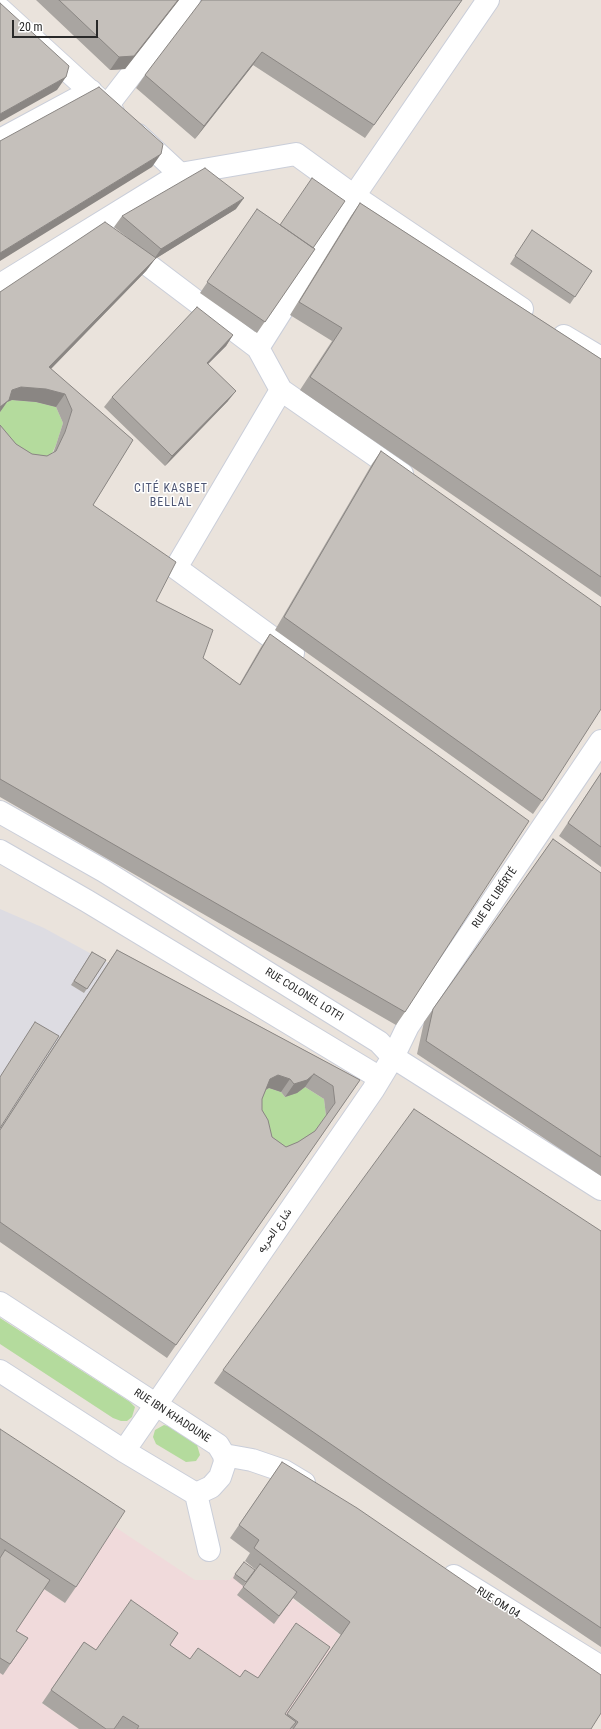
<!DOCTYPE html>
<html>
<head>
<meta charset="utf-8">
<style>
  body { margin:0 }
  #map { position:relative; width:601px; height:1729px; overflow:hidden; background:#eae3dc; font-family:"Roboto Condensed",sans-serif }
  canvas { display:block }
  .scale { position:absolute; left:12px; top:20px; width:86px; height:18px; box-sizing:border-box; border:2px solid #292929; border-top:0; padding-left:5px; font-size:12px; line-height:14px; white-space:nowrap; color:#292929; -webkit-text-stroke:3px #fff; paint-order:stroke }
</style>
</head>
<body>
<div id="map">
<canvas width="601" height="1729"></canvas>
<div class="scale">20 m</div>
</div>
<script>
const context = document.querySelector('canvas').getContext('2d');
context.lineJoin = 'round';
function paint(path, color) {
  context.fillStyle = color;
  context.fill(path, 'evenodd');
}
function toPath(rows) {
  const path = new Path2D();
  for (const r of rows) {
    path.moveTo(r[0], r[1]);
    for (let i = 2; i < r.length; i += 2) path.lineTo(r[i], r[i + 1]);
  }
  return path;
}
function trace(path, color, width, dash) {
  context.strokeStyle = color;
  context.lineWidth = width;
  context.lineCap = dash ? 'butt' : 'round';
  context.setLineDash(dash || []);
  context.stroke(path);
}
function drawText(font, color, halo, rows, align = 'center') {
  context.font = font + ' "Roboto Condensed",Vazirmatn,sans-serif';
  context.lineWidth = 3;
  context.setLineDash([]);
  context.textBaseline = 'middle';
  context.strokeStyle = halo;
  context.fillStyle = color;
  for (const [text, x, y, turn = 0] of rows) {
    context.save();
    context.translate(x, y);
    context.rotate((+turn || 0) * Math.PI / 180);
    context.textAlign = isNaN(turn) ? turn : align;
    if (halo) context.strokeText(text, 0, 0);
    context.fillText(text, 0, 0);
    context.restore();
  }
}
paint(toPath([
  [0,909,44,928,108,963,0,1129]
]), '#dddce2');
paint(toPath([
  [115,1527,195,1580,230,1580,244,1562,340,1635,278,1727,249,1691,87,1663,42,1703,79,1729,0,1729,0,1673,9,1642,0,1561,65,1603]
]), '#f0dadb');
paint(toPath([
  [12,400,36,402,56,407,63,423,56,445,47,464,0,448,0,412,3,403],
  [305,1087,324,1099,326,1116,306,1144,289,1155,263,1150,261,1092,269,1088,281,1092,285,1097],
  [0,1318,130,1402,135,1407,132,1417,127,1421,121,1421,113,1418,0,1344],
  [164,1425,168,1426,197,1445,200,1455,196,1461,186,1462,156,1444,153,1437,155,1430]
]), '#b4db9d');
const minor = toPath([
  [488,0,354,196,522,309],
  [0,9,113,112],
  [107,106,189,0],
  [138,135,180,174,296,154,354,196,258,348,281,390,402,474],
  [0,140,91,91],
  [127,249,258,348],
  [0,285,180,174],
  [564,336,601,358],
  [281,390,176,568,293,653],
  [0,812,104,871,379,1042,393,1057,601,1189],
  [0,851,87,901,380,1078],
  [0,1303,218,1445,224,1455,225,1462,220,1477,211,1487,196,1494],
  [0,1371,124,1451,196,1494],
  [124,1451,373,1090,393,1057,408,1026,601,741],
  [224,1455,252,1460,284,1471,304,1483],
  [196,1494,209,1550],
  [454,1576,601,1667]
]);
trace(minor, '#caced9', 24);
trace(minor, '#fff', 22);
paint(toPath([
  [36,0,179,0,125,69,110,70],
  [462,0,365,138,253,65,195,139,136,88,145,75],
  [360,203,601,359,601,597,300,390,332,341,290,315,351,216],
  [236,209,155,259,146,271,51,369,133,440,93,505,156,601,203,658,239,685,261,647,270,634,405,1012,396,1025,0,797,0,425,16,444,32,454,47,456,53,453,56,445,63,423,56,407,36,402,12,400,7,402,0,412,0,292,128,238,114,227,122,216],
  [257,209,315,249,257,333,200,293],
  [532,230,592,271,570,304,510,264],
  [233,335,226,346,208,364,228,401,165,466,104,407,112,397],
  [381,451,542,801,533,814,275,630,372,464],
  [601,773,601,867,559,836],
  [553,839,601,873,601,1176,417,1054,424,1022],
  [117,950,360,1080,167,1358,0,1242,0,1129,108,963],
  [305,1087,324,1099,326,1116,315,1131,298,1142,286,1147,272,1137,262,1110,262,1099,266,1090,269,1088,281,1092,285,1097,297,1093],
  [92,952,106,960,84,993,71,985],
  [601,1231,601,1647,467,1557,214,1383,223,1370],
  [0,1429,76,1587,65,1603,44,1589,16,1631,28,1638,3,1675,0,1673],
  [282,1462,591,1729,79,1729,42,1703,84,1642,96,1650,170,1645,190,1659,286,1715,341,1635,293,1598,274,1624,237,1595,256,1570,245,1561,250,1553,230,1538],
  [255,1570,243,1586,233,1578,235,1574]
]), '#a9a5a1');
paint(toPath([
  [178,0,179,0,125,69,110,70,119,57],
  [262,52,253,65,195,139,204,126],
  [66,77,57,90,0,122,0,114],
  [161,154,152,167,0,261,0,253],
  [244,198,236,209,155,259,146,271,40,380,49,367,154,259,161,249],
  [233,335,226,346,199,373,207,363],
  [21,387,46,389,65,394,56,407,36,402,12,400,7,402,0,412,0,408,12,390],
  [236,391,228,401,165,466,172,456],
  [314,1074,305,1087,297,1093,285,1097,294,1084],
  [278,1075,290,1079,281,1092,269,1088,261,1092,270,1079]
]), '#8a8683');
const building = toPath([
  [59,0,178,0,134,56,119,57,59,0],
  [202,0,462,0,374,125,262,52,204,126,145,75,202,0],
  [0,3,69,66,66,77,0,114,0,3],
  [99,87,163,144,161,154,0,253,0,141,99,87],
  [205,168,244,198,161,249,122,216,205,168],
  [312,178,345,201,313,248,280,225,312,178],
  [360,203,601,359,601,577,310,377,342,328,299,302,360,203],
  [257,209,315,249,265,322,207,282,257,209],
  [105,222,156,258,49,367,133,440,93,505,176,562,156,601,213,630,203,658,240,685,270,634,529,821,405,1012,0,779,0,425,16,444,32,454,47,456,56,451,65,432,72,410,65,394,46,389,21,387,12,390,9,400,0,407,0,409,0,292,105,222],
  [532,230,592,271,575,297,515,256,532,230],
  [197,307,233,335,207,363,236,391,172,456,112,397,197,307],
  [381,451,601,607,601,709,542,801,284,617,381,451],
  [601,773,601,847,568,823,601,773],
  [553,839,601,873,601,1157,426,1041,433,1009,553,839],
  [117,950,360,1080,176,1345,0,1222,0,1130,117,950],
  [314,1074,333,1086,335,1103,315,1131,298,1142,286,1147,272,1137,268,1120,262,1110,262,1099,270,1079,278,1075,290,1079,294,1084,307,1080,314,1074],
  [92,952,106,960,87,989,74,981,92,952],
  [35,1022,59,1036,0,1128,0,1077,35,1022],
  [414,1109,601,1231,601,1628,476,1544,223,1370,414,1109],
  [0,1429,125,1511,76,1587,0,1538,0,1429],
  [282,1462,357,1508,601,1675,601,1713,591,1729,293,1729,298,1722,287,1714,350,1622,254,1548,259,1540,239,1525,282,1462],
  [5,1550,50,1580,16,1631,28,1638,10,1664,0,1658,0,1558,5,1550],
  [244,1562,255,1570,246,1582,235,1574,244,1562],
  [260,1564,297,1592,279,1616,243,1587,260,1564],
  [131,1600,178,1633,170,1645,190,1659,198,1648,240,1677,245,1670,258,1678,296,1623,330,1647,285,1714,296,1722,290,1729,137,1729,139,1726,123,1716,114,1729,106,1729,51,1690,84,1642,96,1650,131,1600]
]);
paint(building, '#c5c0bb');
trace(building, '#8a8683', 1);
drawText('11px', '#292929', '#fff', [
  ["RUE DE LIBÉRTÉ",495,898,-56],
  ["RUE COLONEL LOTFI",304,995,32],
  ["شارع الحريه",275,1231,-55],
  ["RUE IBN KHADOUNE",172,1416,33],
  ["RUE OM 04",498,1603,32]
]);
context.letterSpacing = '1px';
drawText('12px', '#4e5674', '#fff', [
  ["CITÉ KASBET",171,489],
  ["BELLAL",171,503]
]);
context.letterSpacing = '0px';
</script>
</body>
</html>
